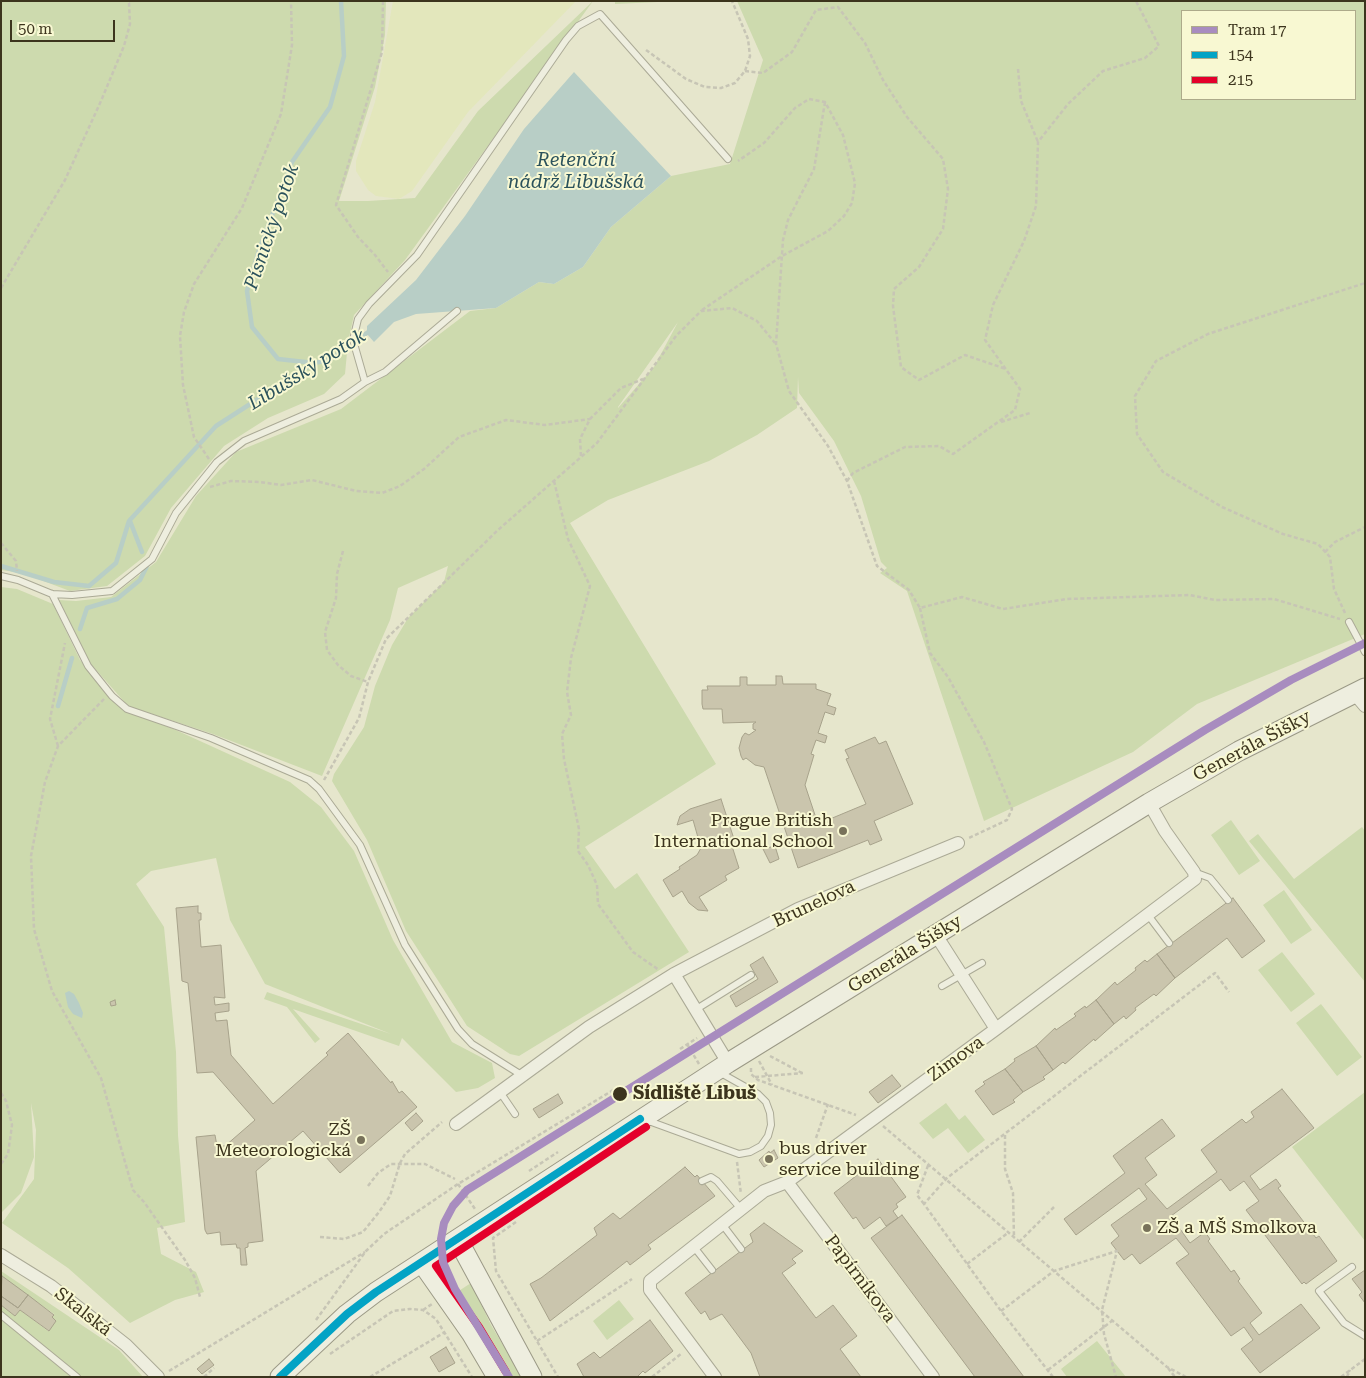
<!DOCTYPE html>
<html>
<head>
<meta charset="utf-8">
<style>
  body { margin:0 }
  #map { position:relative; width:1366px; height:1378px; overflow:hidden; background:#e6e6cc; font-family:"Roboto Serif",serif }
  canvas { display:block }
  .frame { position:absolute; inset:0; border:2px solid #3c341d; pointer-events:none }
  .legend { position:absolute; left:1181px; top:10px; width:175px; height:90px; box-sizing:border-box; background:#f8f8d2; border:1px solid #adaa8a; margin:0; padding:6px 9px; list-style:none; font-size:15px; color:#3c341d }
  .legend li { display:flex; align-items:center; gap:10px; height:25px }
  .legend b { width:25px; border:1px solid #adaa8a }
  .scale { position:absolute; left:10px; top:20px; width:105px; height:22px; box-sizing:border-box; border:2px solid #3c341d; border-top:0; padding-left:6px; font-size:15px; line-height:18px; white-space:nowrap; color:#3c341d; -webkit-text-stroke:4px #f8f8d2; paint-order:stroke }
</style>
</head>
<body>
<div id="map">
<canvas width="1366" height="1378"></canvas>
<div class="frame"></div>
<ul class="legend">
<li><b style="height:6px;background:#a88cbf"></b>Tram 17</li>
<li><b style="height:6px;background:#03a3c5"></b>154</li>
<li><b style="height:6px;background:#e4002b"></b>215</li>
</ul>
<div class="scale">50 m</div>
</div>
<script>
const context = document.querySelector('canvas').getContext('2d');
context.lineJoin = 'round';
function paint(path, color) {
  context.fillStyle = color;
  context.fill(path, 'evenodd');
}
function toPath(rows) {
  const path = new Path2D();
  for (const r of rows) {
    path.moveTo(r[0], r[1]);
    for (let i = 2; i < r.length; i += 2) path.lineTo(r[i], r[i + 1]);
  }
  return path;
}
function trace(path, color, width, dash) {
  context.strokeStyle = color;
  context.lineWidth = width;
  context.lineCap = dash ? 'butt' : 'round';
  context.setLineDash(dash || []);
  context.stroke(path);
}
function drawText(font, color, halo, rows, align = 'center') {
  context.font = font + ' "Roboto Serif",serif';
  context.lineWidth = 4;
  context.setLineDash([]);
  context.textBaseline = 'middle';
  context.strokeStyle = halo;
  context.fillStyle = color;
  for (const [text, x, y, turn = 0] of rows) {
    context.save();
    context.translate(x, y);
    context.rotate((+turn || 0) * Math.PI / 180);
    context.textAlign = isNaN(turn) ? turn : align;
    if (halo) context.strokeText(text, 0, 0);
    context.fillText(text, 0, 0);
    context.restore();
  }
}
paint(toPath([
  [393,1,576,1,468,112,412,191,399,199,376,196,368,190,356,171,356,161,375,102]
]), '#e3e7bc');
paint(toPath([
  [1,1,386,1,385,35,375,87,339,201,368,201,415,198,478,111,593,1,405,260,354,315,348,342,345,374,324,394,268,418,224,446,171,508,145,556,107,586,70,591,22,573,1,570],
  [615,1,679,1,615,4],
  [737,1,1365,1,1365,634,1197,704,1133,752,984,821,907,591,880,573,887,568,881,562,861,496,834,441,799,393,798,377,797,408,757,435,709,461,608,500,570,523,716,764,585,847,615,889,637,873,689,952,519,1056,510,1054,467,1026,437,979,406,931,367,840,332,781,334,774,364,727,375,686,392,645,408,618,444,582,448,566,398,588,390,620,322,776,213,734,128,706,90,663,59,600,76,601,111,597,156,562,196,496,236,452,341,409,470,311,496,308,539,282,554,284,583,267,611,227,671,176,730,164,763,60],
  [1182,11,1355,11,1355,99,1182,99],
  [678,322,654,367,618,408,618,407],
  [1,587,17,589,53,604,80,660,123,708,178,731,290,782,321,807,354,851,393,940,452,1042,492,1063,495,1078,478,1088,456,1092,402,1038,399,1046,293,1009,320,1039,315,1043,287,1007,264,999,267,992,391,1034,265,984,230,920,216,858,151,871,136,884,164,927,176,1052,178,1135,185,1222,157,1228,161,1254,196,1272,204,1292,175,1300,130,1323,68,1268,2,1223,34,1179,36,1130,31,1103,34,1157,21,1193,1,1213],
  [1231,820,1260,861,1239,875,1211,835],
  [1362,827,1365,831,1365,982,1249,841,1258,834,1294,879],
  [1284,890,1312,930,1291,944,1263,905],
  [1282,952,1315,994,1291,1012,1258,970],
  [1321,1004,1362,1057,1337,1076,1296,1023],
  [1365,1092,1365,1241,1292,1147],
  [946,1103,959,1120,965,1115,985,1140,968,1153,948,1128,933,1139,919,1123],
  [1,1271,119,1350,143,1377,1,1377,1,1305,15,1316,20,1310,48,1331,56,1321,52,1317,54,1314,1,1277],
  [471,1283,491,1325,522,1377,505,1377,451,1296],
  [619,1300,634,1319,607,1340,593,1321],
  [1097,1341,1126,1377,1067,1377,1061,1369]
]), '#cddaae');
paint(toPath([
  [574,72,671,176,611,227,583,267,554,284,539,282,496,308,416,314,394,322,374,342,367,334,367,326,416,280,465,216,524,129],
  [69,991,74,994,79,1003,83,1013,82,1018,73,1014,68,1007,65,993]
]), '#b8cec6');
trace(toPath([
  [314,363,278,359,252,327,247,291,259,250,292,162,330,107,344,56,341,1],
  [130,521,142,552],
  [1,566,54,582,89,586,116,563,129,521,216,426,314,363,329,360,371,330],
  [80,629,87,608,117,599,140,580,147,566],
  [58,706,72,658]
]), '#b8cec6', 4.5);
const building = toPath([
  [776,676,782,676,783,684,816,684,816,689,831,694,827,705,836,708,834,715,825,712,818,733,827,736,825,743,816,740,811,754,814,755,805,785,818,824,866,804,846,759,849,758,845,750,875,737,879,744,886,741,913,804,874,821,882,840,870,845,868,840,798,868,764,767,755,765,746,758,743,760,741,756,739,748,742,737,745,733,749,735,756,730,753,729,753,724,756,722,723,723,722,709,703,709,702,704,702,690,708,690,707,686,740,686,740,677,747,677,747,685,776,685,776,676],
  [721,799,734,839,730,840,739,868,725,876,727,880,699,897,708,911,698,910,689,903,682,891,673,897,663,880,680,869,679,867,697,855,701,848,693,820,677,825,680,816,690,809,721,799],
  [775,846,779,859,770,863,763,849,775,846],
  [1233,898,1265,941,1242,958,1227,938,1175,978,1157,954,1233,898],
  [198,906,198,913,201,913,201,920,199,920,201,947,221,945,225,998,214,997,215,1005,229,1003,229,1011,215,1013,216,1021,227,1020,231,1055,273,1104,328,1055,326,1053,348,1033,391,1083,392,1081,399,1093,402,1091,417,1107,340,1173,303,1131,256,1171,263,1241,248,1243,248,1247,245,1248,247,1265,241,1265,240,1248,237,1248,236,1244,221,1245,220,1232,207,1234,205,1230,196,1137,215,1135,217,1146,225,1146,255,1120,213,1072,197,1073,188,983,182,981,176,908,198,906],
  [1157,954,1175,978,1156,996,1154,994,1135,1008,1136,1010,1126,1019,1124,1016,1114,1024,1096,1000,1115,982,1117,985,1136,970,1135,968,1145,960,1147,962,1157,954],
  [763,957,778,982,736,1007,730,996,758,979,750,965,763,957],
  [115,1000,116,1005,111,1006,110,1002,115,1000],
  [1096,1000,1114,1024,1095,1041,1094,1039,1065,1064,1063,1062,1053,1070,1036,1046,1055,1028,1056,1030,1076,1016,1074,1014,1085,1006,1086,1008,1096,1000],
  [1036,1046,1053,1070,1043,1077,1045,1079,1023,1092,1005,1069,1015,1061,1014,1059,1036,1046],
  [1005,1069,1023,1092,1013,1100,1015,1102,993,1115,975,1091,985,1084,983,1082,1005,1069],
  [892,1075,901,1086,878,1103,869,1092,892,1075],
  [1282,1089,1314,1128,1250,1176,1260,1190,1276,1179,1281,1186,1278,1188,1316,1238,1319,1236,1337,1261,1306,1284,1304,1282,1302,1284,1246,1210,1259,1201,1244,1181,1230,1191,1221,1179,1171,1216,1190,1243,1205,1232,1210,1239,1208,1241,1231,1272,1234,1270,1240,1279,1238,1281,1262,1313,1250,1323,1259,1335,1301,1304,1320,1328,1260,1373,1241,1349,1253,1340,1244,1327,1231,1336,1176,1263,1189,1254,1176,1238,1140,1264,1132,1254,1124,1260,1111,1243,1119,1236,1111,1225,1147,1199,1139,1188,1076,1235,1064,1219,1125,1173,1113,1156,1162,1119,1175,1136,1145,1158,1157,1175,1145,1184,1167,1209,1217,1172,1201,1150,1242,1119,1246,1123,1254,1117,1251,1112,1282,1089],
  [558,1094,563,1103,539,1118,533,1109,558,1094],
  [416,1113,423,1121,412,1131,405,1123,416,1113],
  [774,1150,778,1158,764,1167,759,1160,769,1151,770,1153,774,1150],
  [878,1159,906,1197,896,1204,898,1207,893,1211,898,1218,886,1226,880,1217,864,1229,856,1217,853,1219,834,1193,878,1159],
  [685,1167,695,1177,697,1175,715,1196,648,1245,651,1249,630,1265,627,1261,550,1321,530,1284,541,1278,597,1235,594,1228,613,1213,620,1219,685,1167],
  [902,1215,1024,1377,975,1377,871,1238,902,1215],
  [764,1223,803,1251,792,1259,796,1263,782,1273,816,1318,833,1305,857,1336,840,1349,861,1377,760,1377,751,1353,722,1314,710,1320,705,1311,701,1314,685,1293,753,1242,750,1234,764,1223],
  [1365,1270,1365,1303,1359,1295,1362,1292,1352,1279,1365,1270],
  [2,1276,28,1295,18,1308,1,1296,2,1276],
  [28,1295,54,1315,52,1317,56,1321,49,1331,20,1310,15,1316,1,1305,1,1296,18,1308,28,1295],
  [650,1320,673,1351,645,1373,643,1371,637,1377,584,1377,577,1364,594,1352,600,1358,650,1320],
  [446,1347,455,1363,439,1372,430,1357,446,1347],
  [209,1359,214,1365,202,1374,197,1369,209,1359]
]);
paint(building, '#cac5ad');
trace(building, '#a7a28b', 1);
const service = toPath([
  [365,382,385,372,457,311],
  [1,576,18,580,52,594,72,595,112,591,152,559,176,513,217,462,244,441,341,399,365,382,353,340,358,319,369,304,417,255,566,40,578,26,600,14,728,159],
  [52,594,88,666,112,696,127,709,211,738,309,780,319,789,360,845,405,945,458,1029,472,1044,523,1076],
  [1349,622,1365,652],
  [1194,872,1210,878,1228,900],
  [1148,915,1169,943],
  [942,986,982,963],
  [695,1010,751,975],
  [500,1092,515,1114],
  [646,1120,739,1154,750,1152,761,1146,768,1136,771,1125,770,1113,766,1102,758,1094,719,1072],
  [702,1181,711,1177,717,1181,741,1209],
  [722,1224,741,1249],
  [694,1247,712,1270],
  [1352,1267,1319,1291,1344,1323,1365,1336],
  [1,1315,77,1377]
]);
const minor = toPath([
  [1354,693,1365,706],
  [936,935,996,1029],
  [674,974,728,1063],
  [456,1124,589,1027,674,974,798,909,958,843],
  [787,1182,933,1377],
  [1,1255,51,1286,126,1345,158,1377],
  [715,1377,650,1290,650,1281,764,1191,787,1182,996,1029,1195,879,1194,872,1165,831,1149,803]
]);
const secondary = toPath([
  [458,1240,532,1377],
  [422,1263,471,1333,497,1377],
  [280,1377,347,1314,376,1292,728,1063,1149,803,1239,751,1365,688]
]);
trace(service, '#abaa96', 8);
trace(minor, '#abaa96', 14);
trace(secondary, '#9b9986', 21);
trace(toPath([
  [383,1,382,52,336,205,358,237,375,255,388,272],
  [646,50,686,79,705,87,721,88,735,83,745,71,750,56,748,39,732,1],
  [1018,69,1021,101,1038,142],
  [745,71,763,73,792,52,816,10,838,7,865,43,883,80,907,117,943,159,948,189,943,229,919,267,894,289,893,306,901,367,919,380,965,355,1006,369],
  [825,102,814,169,788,220,783,240,776,344,789,391,828,446,847,481,877,566,909,590,920,608,962,597,1003,609,1067,599,1190,595,1215,600,1274,599,1340,619],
  [1,288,65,180,101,101,124,46,130,24,129,3,127,1],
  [702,310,782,256,828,231,844,216,852,203,855,183,843,135,825,102,809,99,795,108,764,143,738,161],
  [1001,422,1030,413],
  [581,456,580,439,590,419,621,388,643,379],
  [209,459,194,437,183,385,180,336,184,312,194,284,242,208,281,114,292,45,291,1],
  [554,481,568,539,590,586,571,658,567,692,571,715,562,734,564,759,579,829,578,851,588,865,597,885,598,904,633,952,659,970],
  [847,481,853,473,905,447,939,446,953,454,1015,410,1020,389,985,340,993,305,1024,241,1036,206,1038,142,1068,104,1103,71,1145,58,1159,46,1136,1],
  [210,487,231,481,260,482,281,485,312,480,356,491,382,493,400,486,424,469,459,437,506,420,545,425,590,419],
  [1,543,16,561,17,571],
  [343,551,337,574,336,598,325,632,327,650,338,665,351,676,368,682],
  [1325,552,1335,542,1365,527],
  [920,608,930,653,948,677,984,742,1012,809,1007,820,969,838],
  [1345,613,1334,589,1330,557,1318,544,1283,534,1222,507,1163,472,1137,434,1135,396,1156,361,1208,334,1365,283],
  [104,699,58,746,45,782,31,856,34,929,52,991,101,1078,133,1190,144,1202,185,1260,195,1278,200,1297],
  [58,746,50,719,65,643],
  [324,780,359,718,368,682,386,639,498,530,597,443,676,336,701,311,732,308,757,321,775,343],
  [687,1044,699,1064],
  [680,1049,697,1038],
  [770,1056,802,1073],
  [759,1061,772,1085],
  [751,1068,751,1074,758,1080,856,1115],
  [755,1077,803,1073],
  [1,1093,6,1101,12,1125,8,1154,1,1164],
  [883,1126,1167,1367,1186,1377],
  [1005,1135,1005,1169,1013,1193,1014,1237],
  [816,1138,828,1104],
  [737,1162,741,1194],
  [529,1171,558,1152],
  [458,1184,475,1209],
  [368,1186,378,1173,391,1164,425,1164,455,1179],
  [924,1204,917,1195,929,1163],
  [516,1222,493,1238,496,1271,558,1377],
  [320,1237,344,1239,363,1232,379,1212,390,1196,400,1163,405,1154,442,1122],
  [1019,1242,1054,1207],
  [967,1264,1009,1232],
  [423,1310,432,1304],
  [1001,1311,1054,1271,1117,1251,1102,1310,1104,1334,1116,1377],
  [316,1320,366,1251,384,1234,458,1184,615,1089],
  [537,1341,632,1279],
  [330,1354,393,1311,410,1309,423,1310,436,1319,472,1377],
  [1168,1368,1175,1377],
  [1048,1370,1113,1320],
  [169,1371,365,1252],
  [204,1377,214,1368],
  [370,1377,445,1332],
  [652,1377,682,1353],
  [1053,1377,1001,1311,924,1204,947,1178,1215,973,1229,992],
  [1341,1377,1365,1359],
  [1347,1377,1350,1370]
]), '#c7c5b5', 2.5, [4, 2.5]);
trace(service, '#eeeedf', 6);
trace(minor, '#eeeedf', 12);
trace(secondary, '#eeeedf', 19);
trace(toPath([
  [280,1377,347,1314,376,1292,640,1119]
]), '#03a3c5', 8);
trace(toPath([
  [506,1372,479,1327,436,1266,646,1127]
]), '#e4002b', 8);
trace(toPath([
  [509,1377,455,1289,443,1262,441,1239,444,1223,453,1206,467,1190,1205,730,1291,680,1365,643]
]), '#a88cbf', 8);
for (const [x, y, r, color] of [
  [843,831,5,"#78725a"],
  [620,1094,8,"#3c341d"],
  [361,1140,5,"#78725a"],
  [769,1159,5,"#78725a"],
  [1147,1228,5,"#78725a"]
]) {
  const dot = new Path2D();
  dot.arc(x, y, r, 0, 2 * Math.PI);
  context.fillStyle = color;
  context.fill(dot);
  trace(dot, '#f8f8d2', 2);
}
drawText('18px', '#3c341d', '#f8f8d2', [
  ["Generála Šišky",1252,746,-28],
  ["Brunelova",814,904,-25],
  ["Generála Šišky",905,954,-32],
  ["Zimova",956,1059,-36],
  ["Papírníkova",860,1279,53],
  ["Skalská",83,1312,38]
]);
drawText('18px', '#3c341d', '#f8f8d2', [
  ["Prague British",833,821],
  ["International School",833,842],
  ["ZŠ",351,1130],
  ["Meteorologická",351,1151],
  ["bus driver",779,1149,"left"],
  ["service building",779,1170,"left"],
  ["ZŠ a MŠ Smolkova",1157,1228,"left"]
], 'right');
drawText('bold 18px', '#3c341d', '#f8f8d2', [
  ["Sídliště Libuš",633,1094]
], 'left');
drawText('italic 19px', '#2b525c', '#f8f8d2', [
  ["Retenční",576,160],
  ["nádrž Libušská",576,182],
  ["Písnický potok",272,227,-71],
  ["Libušský potok",307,370,-32]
]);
</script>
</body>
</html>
